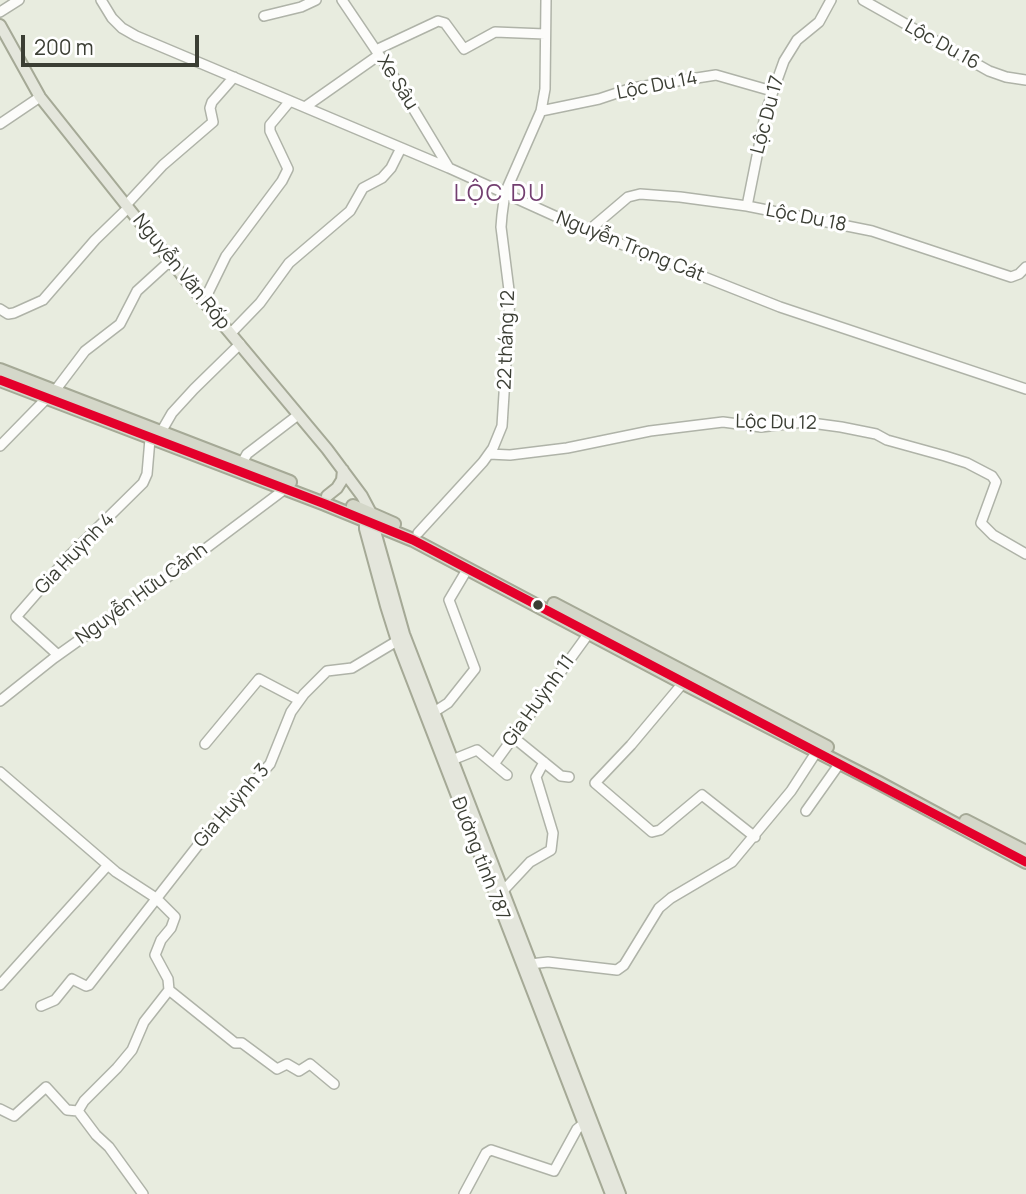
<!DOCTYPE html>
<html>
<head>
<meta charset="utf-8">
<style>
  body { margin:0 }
  #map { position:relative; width:1026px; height:1194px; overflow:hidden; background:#e8ecdf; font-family:Manrope,sans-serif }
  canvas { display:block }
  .scale { position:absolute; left:21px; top:35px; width:178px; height:32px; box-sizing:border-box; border:4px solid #3b3e34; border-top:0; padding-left:9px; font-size:21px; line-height:24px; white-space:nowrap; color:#3b3e34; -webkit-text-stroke:5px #fff; paint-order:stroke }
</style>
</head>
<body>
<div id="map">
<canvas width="1026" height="1194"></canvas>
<div class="scale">200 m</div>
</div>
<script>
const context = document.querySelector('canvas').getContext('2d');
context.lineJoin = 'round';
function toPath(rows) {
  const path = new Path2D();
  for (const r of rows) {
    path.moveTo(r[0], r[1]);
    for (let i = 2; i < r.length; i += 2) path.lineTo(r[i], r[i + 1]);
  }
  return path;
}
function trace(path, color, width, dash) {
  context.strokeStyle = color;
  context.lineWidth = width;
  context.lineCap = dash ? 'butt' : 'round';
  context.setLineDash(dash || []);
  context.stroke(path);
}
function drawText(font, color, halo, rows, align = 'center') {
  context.font = font + ' Manrope,sans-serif';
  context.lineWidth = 6;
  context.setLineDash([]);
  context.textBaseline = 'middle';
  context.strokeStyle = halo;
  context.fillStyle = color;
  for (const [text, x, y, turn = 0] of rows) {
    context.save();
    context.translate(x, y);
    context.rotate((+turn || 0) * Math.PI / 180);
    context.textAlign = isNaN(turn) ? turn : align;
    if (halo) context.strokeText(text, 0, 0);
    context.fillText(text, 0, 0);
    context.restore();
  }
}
const minor = toPath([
  [101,0,112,18,122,28,136,36,449,168,588,231,780,307,1026,389],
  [342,0,396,80,449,168],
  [863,0,989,71,1006,77,1026,80],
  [0,12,19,0],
  [264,16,301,7,316,0],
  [376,50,438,21,445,23,464,49,495,32,545,34],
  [305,107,379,55],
  [541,111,599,99,632,88,716,75,772,91],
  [0,124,40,97],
  [126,205,163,165,213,122,210,108,212,102,234,77],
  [747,206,766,111,784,61,797,40,819,22,831,0],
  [588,231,628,197,640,194,680,197,747,206,872,231,1011,277,1019,274,1026,267],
  [204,301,226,256,282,181,288,169,270,131,270,125,290,101],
  [0,309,8,314,14,313,43,300,95,240,128,208],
  [231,333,260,303,289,263,350,211,363,188,382,178,391,168,401,148],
  [54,392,85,351,120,324,137,291,171,260],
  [161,432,172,413,194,389,240,344],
  [0,446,47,398],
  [489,454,510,455,567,448,650,431,723,422,761,427,804,422,841,427,876,434,887,440,945,456,967,463,992,476,996,482,981,523,993,535,1026,554],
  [242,463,247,454,298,415],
  [418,533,483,462,493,448,502,426,510,298,501,227,502,215,505,193,541,111,545,89,546,0],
  [58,655,16,617,70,555,143,483,147,474,150,439],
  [683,683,631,745,595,783,652,832,660,830,702,795,755,837],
  [0,701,54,658,165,579,285,489],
  [434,712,448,703,475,669,449,600,468,568],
  [513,737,561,776,569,777],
  [205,744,259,679,299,700],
  [452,760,477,750,507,775],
  [494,764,589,633],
  [0,772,116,872,156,898,175,917,171,928,161,940,155,955,168,979,169,990,144,1022,132,1050,117,1068,84,1101,78,1111,96,1135,109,1147,143,1194],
  [806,811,840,763],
  [502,892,530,862,551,850,553,833,536,777,544,762],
  [530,964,548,962,617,970,624,965,659,908,671,898,732,862,791,791,817,751],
  [0,985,108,865],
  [169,990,235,1043,242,1043,277,1069,287,1064,299,1071,310,1064,334,1084],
  [41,1006,55,1000,72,979,86,986,89,985,206,835,270,764,291,712,304,694,327,671,352,668,397,641],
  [0,1109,14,1116,46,1087,67,1110,78,1111],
  [464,1194,486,1153,491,1150,554,1171,577,1129,583,1124]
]);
const major = toPath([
  [0,25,40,97,185,279,327,449,362,496,371,513],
  [327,496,337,488,342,480,343,470],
  [365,520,365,529,386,606,397,641,611,1194],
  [373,524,404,634,620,1194]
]);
const highway = toPath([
  [0,370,290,482],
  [0,380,325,504,413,540,683,683,879,783,1026,862],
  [353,506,394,524],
  [554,604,827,747],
  [966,821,1026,852]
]);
trace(minor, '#afb3a8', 12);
trace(major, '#a5a996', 14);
trace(highway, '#a5a996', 16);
trace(minor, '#fcfcfa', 9);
trace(major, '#e4e6dc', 10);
trace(highway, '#d4d7c9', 12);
trace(toPath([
  [0,380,325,504,413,540,1026,862]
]), '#e4002b', 9);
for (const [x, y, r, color] of [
  [538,605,6,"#3b3e34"]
]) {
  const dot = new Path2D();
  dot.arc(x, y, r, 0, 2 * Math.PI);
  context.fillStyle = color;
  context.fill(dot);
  trace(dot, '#fff', 2.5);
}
drawText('19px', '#3b3e34', '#fff', [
  ["Lộc Du 16",942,45,29],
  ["Xe Sâu",397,83,58],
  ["Lộc Du 14",657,86,-11],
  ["Lộc Du 17",768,115,-75],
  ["Lộc Du 18",806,218,11],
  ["Nguyễn Trọng Cát",630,247,22],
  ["Nguyễn Văn Rốp",181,272,51],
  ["22 tháng 12",507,340,-88],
  ["Lộc Du 12",776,423,1],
  ["Gia Huỳnh 4",75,554,-46],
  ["Nguyễn Hữu Cảnh",142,594,-36],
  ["Gia Huỳnh 11",539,701,-54],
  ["Gia Huỳnh 3",232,806,-49],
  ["Đường tỉnh 787",480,859,69]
]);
context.letterSpacing = '2px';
drawText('23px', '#733f70', '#fff', [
  ["LỘC DU",500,195]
]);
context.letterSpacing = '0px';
</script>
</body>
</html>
